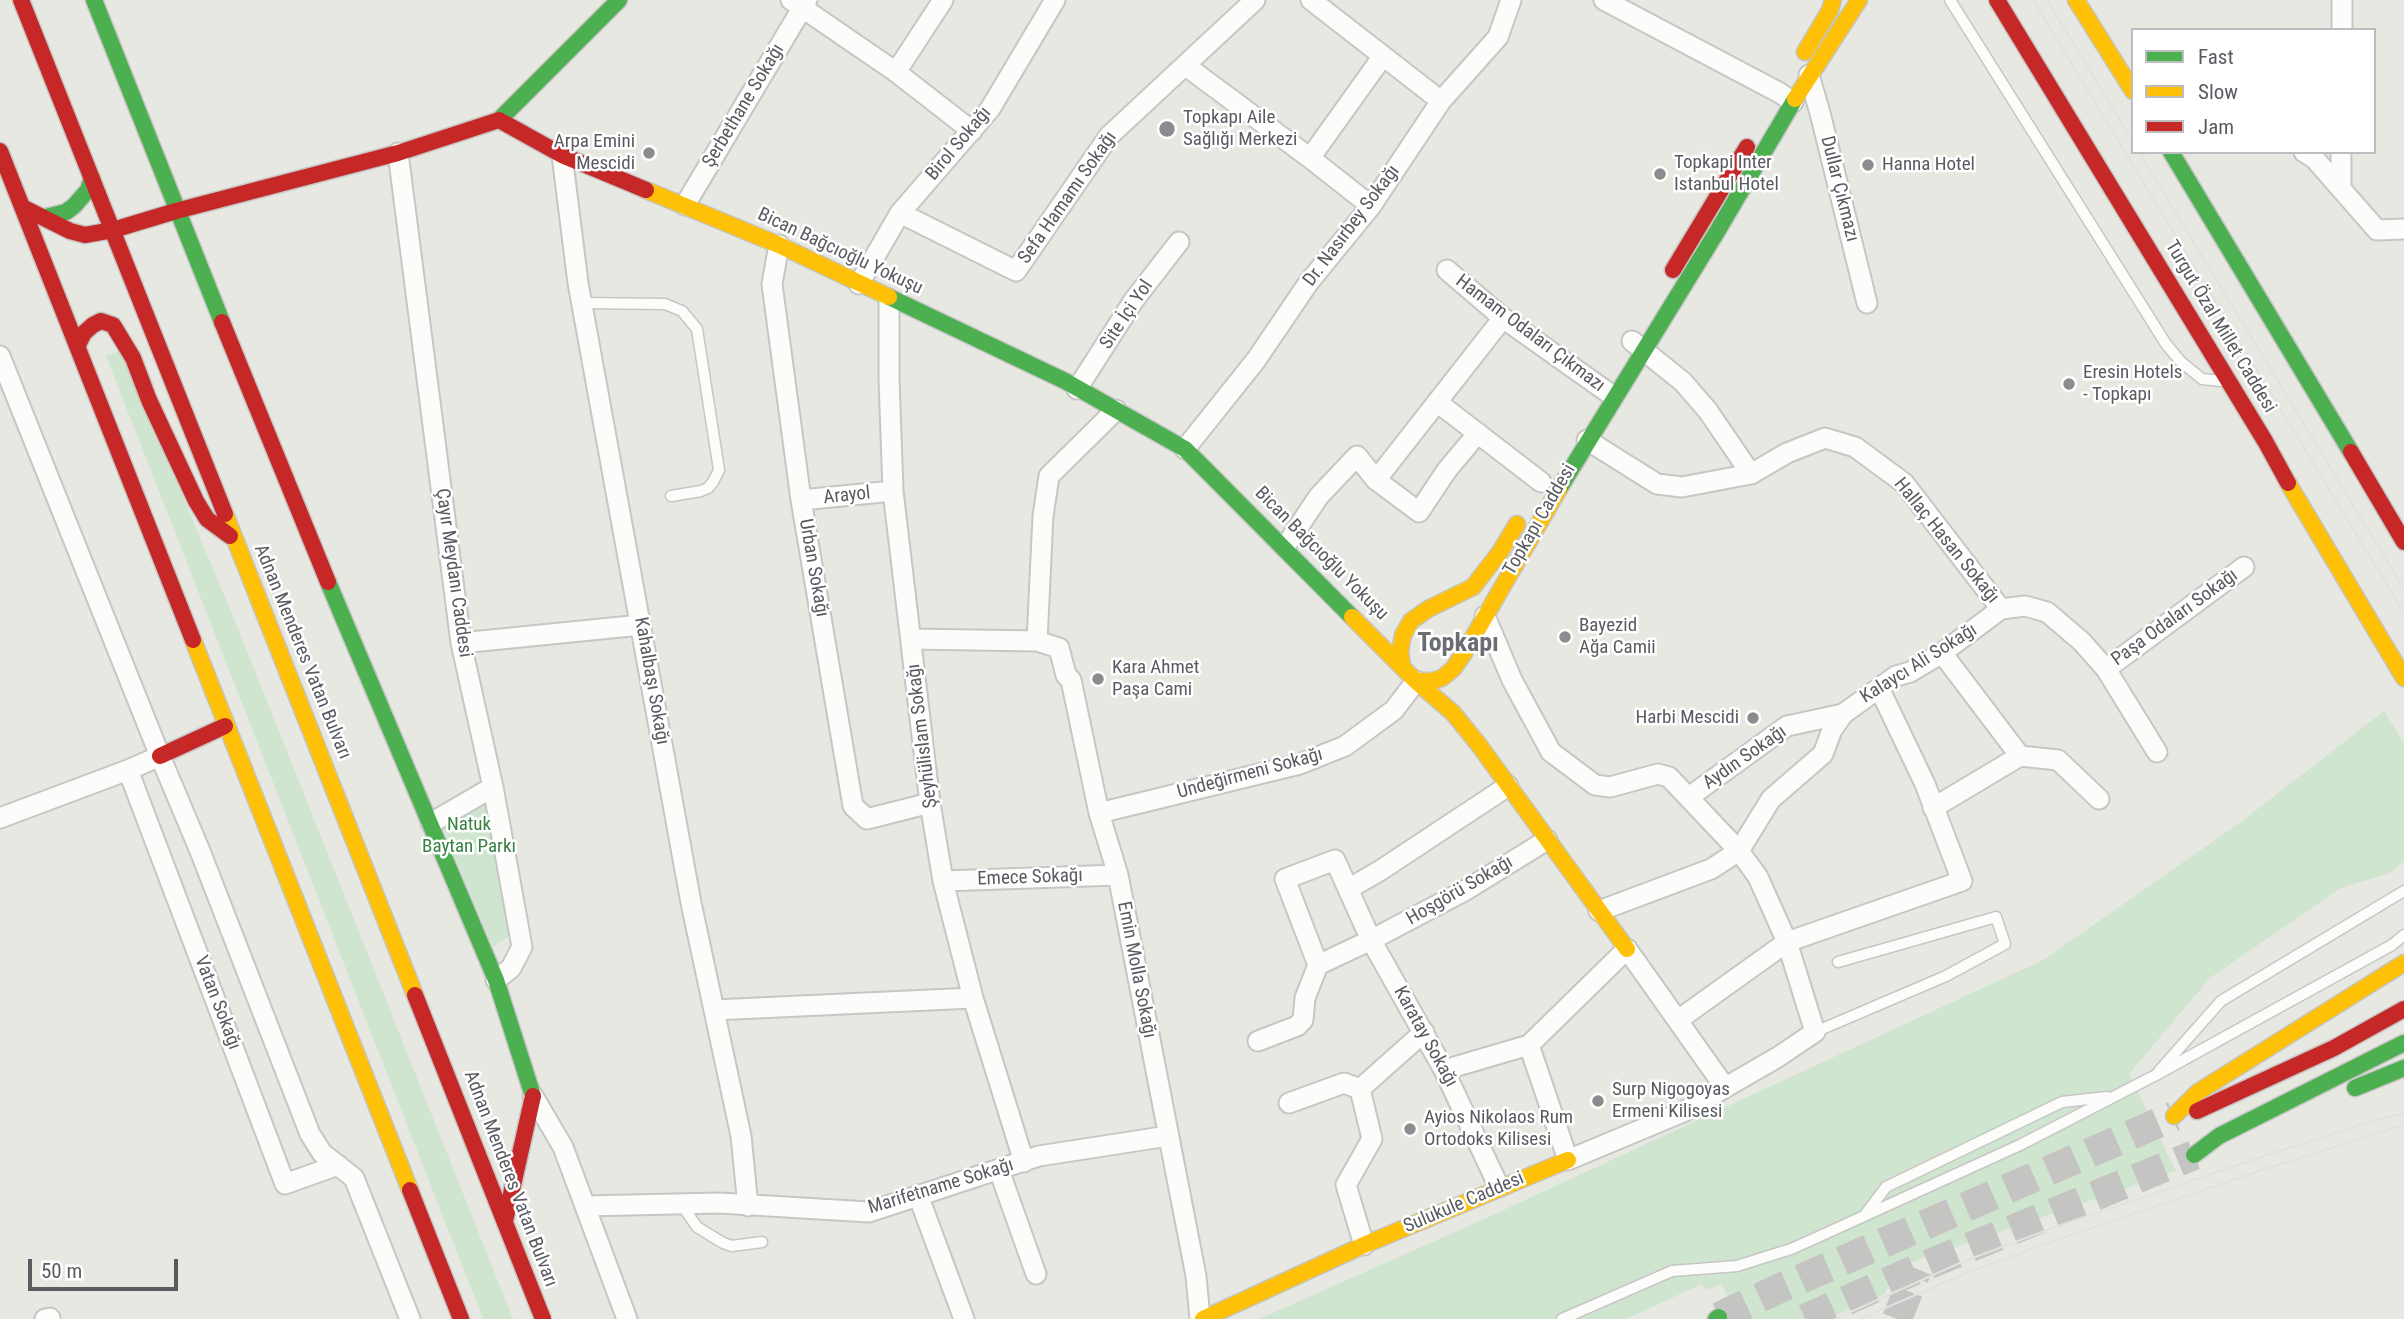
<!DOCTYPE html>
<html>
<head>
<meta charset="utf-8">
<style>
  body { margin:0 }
  #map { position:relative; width:2404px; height:1319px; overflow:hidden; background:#e8e8e3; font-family:"Roboto Condensed",sans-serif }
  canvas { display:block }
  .legend { position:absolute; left:2131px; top:28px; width:245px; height:126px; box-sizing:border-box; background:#fff; border:2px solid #bdbdc0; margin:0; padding:9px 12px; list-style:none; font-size:21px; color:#595b61 }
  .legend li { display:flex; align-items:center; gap:14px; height:35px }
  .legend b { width:35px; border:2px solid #bdbdc0 }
  .scale { position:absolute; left:28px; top:1259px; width:150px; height:32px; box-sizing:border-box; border:4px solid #595b61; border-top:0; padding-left:9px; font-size:21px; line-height:24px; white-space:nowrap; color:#595b61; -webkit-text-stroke:5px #fff; paint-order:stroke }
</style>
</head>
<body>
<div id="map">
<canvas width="2404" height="1319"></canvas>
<ul class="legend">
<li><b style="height:9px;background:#4caf50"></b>Fast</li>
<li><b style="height:9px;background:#ffc107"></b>Slow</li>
<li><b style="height:9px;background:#c62828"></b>Jam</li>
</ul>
<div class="scale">50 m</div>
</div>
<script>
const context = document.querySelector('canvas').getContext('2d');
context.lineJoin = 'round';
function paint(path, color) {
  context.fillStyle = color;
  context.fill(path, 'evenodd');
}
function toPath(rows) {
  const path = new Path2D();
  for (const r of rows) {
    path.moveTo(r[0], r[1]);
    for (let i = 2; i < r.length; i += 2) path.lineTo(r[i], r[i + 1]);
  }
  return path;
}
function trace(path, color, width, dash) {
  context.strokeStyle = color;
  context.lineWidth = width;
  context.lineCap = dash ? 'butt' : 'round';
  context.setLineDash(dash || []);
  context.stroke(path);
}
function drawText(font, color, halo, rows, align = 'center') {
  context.font = font + ' "Roboto Condensed",sans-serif';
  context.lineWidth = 5;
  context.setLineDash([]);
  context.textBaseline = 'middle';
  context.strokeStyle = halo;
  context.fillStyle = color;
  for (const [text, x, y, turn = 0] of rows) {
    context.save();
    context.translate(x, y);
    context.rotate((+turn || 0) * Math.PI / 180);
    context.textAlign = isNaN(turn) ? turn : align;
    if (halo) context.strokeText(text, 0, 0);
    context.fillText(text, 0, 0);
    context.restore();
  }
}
paint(toPath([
  [122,351,240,633,513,1319,483,1319,106,356],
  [2384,711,2404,743,2404,861,2390,873,2341,888,2210,978,2129,1074,2176,1171,1898,1267,1885,1294,1827,1319,1737,1319,1722,1284,1706,1290,1702,1284,1626,1319,1259,1319,1484,1219,2043,960,2238,824],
  [484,801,512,934,493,947,443,828]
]), '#d0e5d0');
trace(toPath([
  [1719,1317,1778,1289,2174,1116],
  [1805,1319,1917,1269,2194,1155],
  [1897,1319,1917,1269]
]), '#c4c5c2', 30, [30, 15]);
const lane = toPath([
  [1950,0,2166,344,2180,361,2202,379,2221,381],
  [581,303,665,304,682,311,697,329,719,470,713,482,708,488,701,491,671,496],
  [1815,1032,1946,976,2005,944,1996,917,1838,962],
  [2159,1071,2221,1001,2404,891],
  [682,1205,697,1227,723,1243,732,1246,762,1242],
  [1865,1215,1886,1187,2062,1102,2107,1097],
  [1562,1319,1672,1271,1737,1266,1791,1249,1818,1237,2020,1145,2154,1076,2392,945,2404,935]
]);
const street = toPath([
  [791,0,896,72,972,131],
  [1311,0,1441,101],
  [1604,0,1780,93,1793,102],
  [2342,30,2342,0],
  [1186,66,1310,158,1371,206],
  [896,72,943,0],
  [1809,75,1820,113,1867,303],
  [2304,152,2314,158,2377,230,2404,229],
  [398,153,461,643,493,787,522,947,511,968,496,980],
  [562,155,578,283,691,903,741,1136,748,1206],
  [1310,158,1383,56],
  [2341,187,2341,152],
  [685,205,807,0],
  [900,213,1016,271,1109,136,1255,0],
  [779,245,772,284,801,500,853,806,867,819,930,803],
  [1447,270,1503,318,1613,396],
  [859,284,900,213,990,109,1055,0],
  [889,299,889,379,893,491,930,803,943,881,973,998,1024,1162],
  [1632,341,1683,382,1708,411,1751,474],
  [0,356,160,756,200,851,310,1134,322,1153,354,1178,410,1319],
  [1077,389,1134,300,1179,242],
  [1437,402,1541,482],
  [1587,440,1657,484,1682,487,1751,474,1787,453,1825,438,1855,447,1904,483,2001,609],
  [1185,449,1256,360,1309,282,1371,206,1441,101,1498,37,1511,0],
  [1376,480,1503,318],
  [801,500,893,491],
  [1285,547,1319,496,1357,456,1376,480,1419,512,1447,470,1478,433],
  [2001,609,2025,606,2047,612,2081,641,2106,669,2157,752],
  [1485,616,1512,680,1551,752,1595,785,1610,787,1658,774,1669,777,1739,851,1758,877,1787,942,1815,1032,1778,1057,1683,1112,1568,1160,1529,1045],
  [912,639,1037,641,1059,648,1066,675,1071,680,1099,813,1118,875,1196,1276,1200,1319],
  [1037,641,1043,516,1049,476,1116,410],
  [461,643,641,625],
  [1942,653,2020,756],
  [2106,669,2244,567],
  [128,770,285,1184,338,1165],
  [1689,797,1787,726,1843,714],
  [1933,808,2020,756,2058,760,2099,799],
  [1099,813,1300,764,1345,746,1394,710,1416,681],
  [0,818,128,770,160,756],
  [431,823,493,787],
  [943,881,1118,875],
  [1350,888,1381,870,1508,786],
  [1599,911,1711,869,1739,851,1771,799,1823,754,1832,730,1843,714,1896,676,1910,672,1942,653,2001,609],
  [714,1010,973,998],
  [1678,1020,1787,942,1962,881,1925,784,1879,688],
  [1258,1041,1297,1026,1303,1020,1305,998,1318,965],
  [1444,1070,1529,1045,1627,949,1724,1086],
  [533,1096,563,1147,627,1319],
  [1289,1103,1344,1083,1360,1089],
  [999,1170,1036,1274],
  [1499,1187,1444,1070,1371,940,1335,860,1285,879,1318,965,1371,940,1466,890,1547,840],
  [918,1195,964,1319],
  [585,1206,719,1203,869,1212,1039,1156,1168,1136],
  [1364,1245,1346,1185,1372,1139,1360,1089,1424,1032],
  [45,1319,50,1318]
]);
const fast = toPath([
  [94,0,222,322],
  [499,120,619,0],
  [2171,152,2351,452],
  [46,217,66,212,74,206,88,190,92,178],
  [889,297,1065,381,1185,449,1352,617],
  [1559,489,1718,230,1795,99],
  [328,582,496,980,533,1096],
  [2355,1088,2404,1068],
  [2194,1155,2219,1136,2404,1043],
  [1716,1319,1719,1317]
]);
const slow = toPath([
  [2076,0,2133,91],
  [1805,52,1830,10,1833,0],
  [1795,99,1859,0],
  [646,190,779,245,889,297],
  [2288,483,2404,678],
  [225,514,415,995],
  [1352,617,1416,681,1432,681,1442,678,1453,669,1464,653,1559,489],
  [193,640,410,1190],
  [1402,664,1400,651,1403,635,1411,621,1428,609,1473,587,1500,552,1517,524],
  [1416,681,1453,713,1479,745,1627,949],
  [2174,1116,2198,1092,2404,963],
  [1203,1319,1364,1245,1568,1160]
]);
const jam = toPath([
  [21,0,225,514],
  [1997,0,2265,441,2288,483],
  [0,151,193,640],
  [22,207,70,231,85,235,113,230,176,211],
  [176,211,398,153,499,120,562,155,646,190],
  [1673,270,1747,147],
  [222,322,328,582],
  [78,345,84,333,93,325,101,321,113,325,133,358,149,400,196,501,207,519,230,536],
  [2351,452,2404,542],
  [160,756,225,726],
  [415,995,543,1319],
  [2197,1111,2334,1048,2404,1009],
  [410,1190,461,1319],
  [505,1221,533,1096]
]);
trace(lane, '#c6c6c5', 13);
trace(street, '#c6c6c5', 23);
trace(fast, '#c5c5c4', 19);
trace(slow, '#c5c5c4', 19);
trace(jam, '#c5c5c4', 19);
trace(lane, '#fcfcfb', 10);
trace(street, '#fcfcfb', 19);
trace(fast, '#4caf50', 16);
trace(slow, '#ffc107', 16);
trace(jam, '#c62828', 16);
trace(toPath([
  [2033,0,2404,613],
  [2047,0,2133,142],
  [2139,152,2404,589],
  [1835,1319,1962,1262,2058,1226,2264,1156,2369,1122,2404,1113],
  [1860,1319,1966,1273,2062,1238,2268,1168,2404,1125]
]), '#e1e1e0', 2);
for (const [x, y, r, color] of [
  [1167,129,9,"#8b8c8e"],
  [649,153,7,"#8b8c8e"],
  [1868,165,7,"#8b8c8e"],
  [1660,174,7,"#8b8c8e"],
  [2069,384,7,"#8b8c8e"],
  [1565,637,7,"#8b8c8e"],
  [1098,679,7,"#8b8c8e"],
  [1753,718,7,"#8b8c8e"],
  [1598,1101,7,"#8b8c8e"],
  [1410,1129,7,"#8b8c8e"]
]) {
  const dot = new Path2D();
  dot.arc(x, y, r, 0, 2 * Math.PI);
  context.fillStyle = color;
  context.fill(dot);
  trace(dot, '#fff', 2.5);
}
drawText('19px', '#595b61', '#fff', [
  ["Şerbethane Sokağı",744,106,-59],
  ["Birol Sokağı",959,144,-50],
  ["Dullar Çıkmazı",1839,189,76],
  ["Sefa Hamamı Sokağı",1068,198,-55],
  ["Dr. Nasırbey Sokağı",1352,226,-53],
  ["Bican Bağcıoğlu Yokuşu",840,252,25],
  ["Site İçi Yol",1127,315,-56],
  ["Turgut Özal Millet Caddesi",2220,327,59],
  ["Hamam Odaları Çıkmazı",1530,334,37],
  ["Arayol",847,496,-6],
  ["Topkapı Caddesi",1540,520,-60],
  ["Hallaç Hasan Sokağı",1946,541,51],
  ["Bican Bağcıoğlu Yokuşu",1321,554,45],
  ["Urban Sokağı",813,568,80],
  ["Çayır Meydanı Caddesi",453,573,82],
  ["Paşa Odaları Sokağı",2175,618,-36],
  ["Adnan Menderes Vatan Bulvarı",302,652,68],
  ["Kalaycı Ali Sokağı",1919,664,-32],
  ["Kahalbaşı Sokağı",651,681,80],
  ["Şeyhülislam Sokağı",923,736,-97],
  ["Aydın Sokağı",1745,758,-35],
  ["Undeğirmeni Sokağı",1250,774,-15],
  ["Emece Sokağı",1030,878,-2],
  ["Hoşgörü Sokağı",1460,891,-30],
  ["Emin Molla Sokağı",1136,970,79],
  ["Vatan Sokağı",217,1003,69],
  ["Karatay Sokağı",1425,1037,61],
  ["Adnan Menderes Vatan Bulvarı",510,1179,69],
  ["Marifetname Sokağı",941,1187,-17],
  ["Sulukule Caddesi",1464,1203,-23]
]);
drawText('19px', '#595b61', '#fff', [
  ["Topkapı Aile",1183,118],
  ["Sağlığı Merkezi",1183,140],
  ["Arpa Emini",635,142,"right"],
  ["Mescidi",635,164,"right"],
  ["Topkapi Inter",1674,163],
  ["Istanbul Hotel",1674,185],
  ["Hanna Hotel",1882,165],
  ["Eresin Hotels",2083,373],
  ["- Topkapı",2083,395],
  ["Bayezid",1579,626],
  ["Ağa Camii",1579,648],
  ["Kara Ahmet",1112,668],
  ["Paşa Cami",1112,690],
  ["Harbi Mescidi",1739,718,"right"],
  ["Surp Nigogoyas",1612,1090],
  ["Ermeni Kilisesi",1612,1112],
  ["Ayios Nikolaos Rum",1424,1118],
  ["Ortodoks Kilisesi",1424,1140]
], 'left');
drawText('19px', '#388143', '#fff', [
  ["Natuk",469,825],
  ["Baytan Parkı",469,847]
]);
drawText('bold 26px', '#6a6d72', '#fff', [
  ["Topkapı",1458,644]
]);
</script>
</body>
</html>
